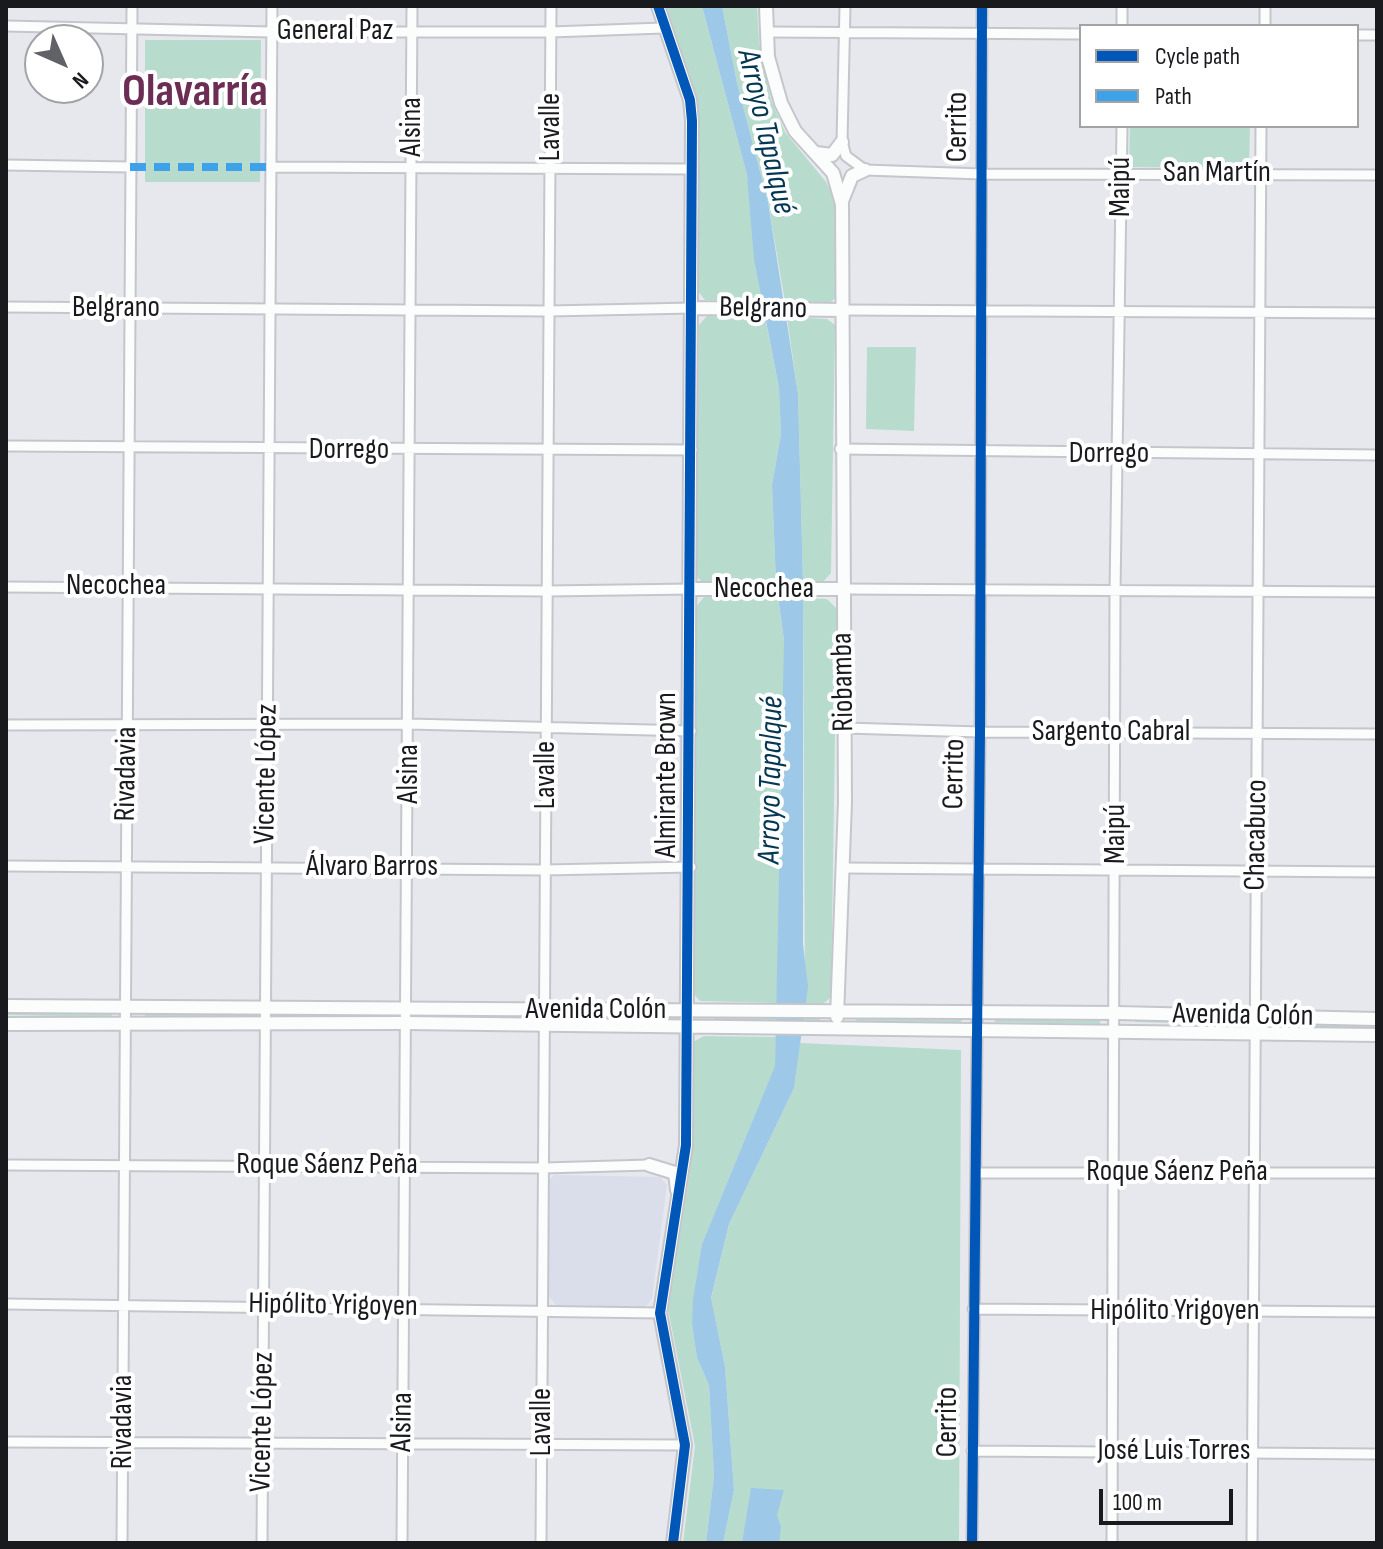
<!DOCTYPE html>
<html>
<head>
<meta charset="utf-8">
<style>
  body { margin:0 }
  #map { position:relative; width:1383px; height:1549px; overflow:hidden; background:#e6e8ee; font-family:"Sofia Sans Condensed",sans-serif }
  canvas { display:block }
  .frame { position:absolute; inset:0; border:8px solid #191a1e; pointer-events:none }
  .legend { position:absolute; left:1079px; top:24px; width:280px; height:104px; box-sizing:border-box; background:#fff; border:2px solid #a3a3a5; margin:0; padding:10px 14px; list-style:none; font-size:24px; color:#191a1e }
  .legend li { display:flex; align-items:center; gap:16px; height:40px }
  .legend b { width:40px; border:2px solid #a3a3a5 }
  .north { position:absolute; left:24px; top:24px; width:80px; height:80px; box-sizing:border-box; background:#fff; border:2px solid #a3a3a5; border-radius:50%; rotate:135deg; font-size:22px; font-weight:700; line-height:32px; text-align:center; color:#191a1e }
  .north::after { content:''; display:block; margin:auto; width:28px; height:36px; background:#616267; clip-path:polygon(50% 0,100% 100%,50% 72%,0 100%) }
  .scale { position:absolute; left:1099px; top:1489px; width:134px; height:36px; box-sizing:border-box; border:4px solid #191a1e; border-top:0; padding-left:10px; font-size:24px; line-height:28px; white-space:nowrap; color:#191a1e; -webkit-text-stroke:6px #fff; paint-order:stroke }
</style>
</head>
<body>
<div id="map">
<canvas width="1383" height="1549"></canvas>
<div class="frame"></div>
<ul class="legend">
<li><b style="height:10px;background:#0057b8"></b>Cycle path</li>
<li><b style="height:10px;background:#3da2ea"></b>Path</li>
</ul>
<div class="north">N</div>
<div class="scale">100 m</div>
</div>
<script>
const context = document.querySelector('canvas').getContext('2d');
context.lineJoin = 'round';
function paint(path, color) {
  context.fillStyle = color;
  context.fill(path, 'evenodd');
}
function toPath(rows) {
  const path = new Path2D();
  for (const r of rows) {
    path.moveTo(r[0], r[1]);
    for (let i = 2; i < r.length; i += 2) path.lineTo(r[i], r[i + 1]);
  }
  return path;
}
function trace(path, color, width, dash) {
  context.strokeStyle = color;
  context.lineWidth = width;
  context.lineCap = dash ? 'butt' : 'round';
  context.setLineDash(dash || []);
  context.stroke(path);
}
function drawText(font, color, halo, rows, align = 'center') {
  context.font = font + ' "Sofia Sans Condensed",sans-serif';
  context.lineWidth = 8;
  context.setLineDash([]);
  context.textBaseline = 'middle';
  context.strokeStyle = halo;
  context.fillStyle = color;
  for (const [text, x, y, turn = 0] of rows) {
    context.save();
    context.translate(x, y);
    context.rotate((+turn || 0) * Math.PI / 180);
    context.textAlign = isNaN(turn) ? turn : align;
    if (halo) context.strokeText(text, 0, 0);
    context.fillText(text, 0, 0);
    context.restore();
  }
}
paint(toPath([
  [554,1175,660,1177,667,1185,652,1298,646,1307,556,1305,547,1294,547,1182]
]), '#daddea');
paint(toPath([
  [666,6,702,6,747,175,763,302,705,300,697,290,699,109],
  [722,6,757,6,759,42,771,100,785,132,826,182,835,199,835,298,829,304,785,302,768,202,737,83],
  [145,40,261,40,260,182,145,182],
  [1130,126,1250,126,1249,168,1129,167],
  [707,316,765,317,779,388,781,434,772,485,776,582,702,582,696,576,699,325],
  [787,317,827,319,835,325,831,573,823,582,803,582,798,394],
  [867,347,916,347,914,431,866,429],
  [704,597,778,598,784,640,784,796,777,1003,700,1001,694,994,696,607],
  [803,598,827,599,837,609,831,997,823,1004,805,1004],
  [6,1012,112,1014,112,1017,6,1015],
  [284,1012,390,1014,389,1018,284,1016],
  [145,1013,250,1015,250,1018,145,1016],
  [424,1014,530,1016,530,1019,424,1017],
  [562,1015,668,1017,668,1020,562,1018],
  [714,1016,820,1018,820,1021,714,1020],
  [856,1018,962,1020,961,1023,856,1021],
  [995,1019,1100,1021,1100,1024,995,1022],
  [1135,1019,1241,1021,1241,1024,1135,1022],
  [1273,1022,1377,1024,1377,1028,1273,1026],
  [704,1036,776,1037,775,1067,702,1244,692,1324,697,1358,709,1385,714,1476,706,1543,683,1543,695,1446,668,1309,690,1171,693,1042],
  [800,1043,961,1050,959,1543,723,1543,734,1490,725,1367,711,1299,729,1224,794,1088]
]), '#b7dccd');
paint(toPath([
  [702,6,722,6,737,83,768,202,798,394,803,582,803,944,808,987,794,1088,729,1224,711,1298,725,1367,734,1490,723,1543,706,1543,714,1476,709,1385,697,1358,692,1324,693,1300,702,1244,775,1066,784,640,776,582,772,485,781,434,779,388,754,259,747,175],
  [751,1488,784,1490,777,1515,781,1527,779,1543,742,1543]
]), '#9dc8e8');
const street = toPath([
  [845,6,842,142,846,156,865,170,982,174,1377,175],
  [1122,6,1122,26],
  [6,26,271,32,551,32,663,28],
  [1265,26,1265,6],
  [768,32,1081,34],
  [1357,35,1377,35],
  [6,165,130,167],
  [271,167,691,169],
  [6,307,549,311,692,308],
  [844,310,1377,313],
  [6,446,692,450],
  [840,449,1377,455],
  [6,587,547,591,692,589],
  [842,589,1377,592],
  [6,725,409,724,691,731],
  [845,728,980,732,1377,734],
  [6,866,545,870,691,867],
  [844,868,1377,872],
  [6,1165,544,1168,649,1165],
  [977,1173,1377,1173],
  [6,1304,660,1313],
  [973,1309,1377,1312],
  [6,1442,685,1445],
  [972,1451,1377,1454],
  [122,1543,132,6],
  [262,1543,272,6],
  [402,1543,412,6],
  [541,1543,551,6],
  [972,1543,980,732,982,6],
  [1112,1543,1115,592,1122,126],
  [1252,1543,1261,126]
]);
const secondary = toPath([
  [658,6,690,100,692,121,686,1145,660,1313,685,1445,673,1543],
  [766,6,768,57,781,103,795,131,833,173,842,204,845,802,837,1017],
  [816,153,832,155,842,142],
  [842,201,852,176,865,170],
  [692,308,844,310],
  [692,589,842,589],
  [6,1006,1116,1013,1377,1019],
  [6,1024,405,1023,1377,1035],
  [649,1165,675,1173,677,1190]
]);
trace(street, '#c5c6cb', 13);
trace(secondary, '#c5c6cb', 16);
trace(street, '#fbfcfc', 9);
trace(secondary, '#fbfcfc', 12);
trace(toPath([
  [130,167,271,167]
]), '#3da2ea', 8, [16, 8]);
trace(toPath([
  [658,6,690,100,692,121,686,1145,660,1313,685,1445,673,1543],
  [972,1543,980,732,982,6]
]), '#0057b8', 10);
drawText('30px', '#191a1e', '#fff', [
  ["General Paz",335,31],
  ["Alsina",412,127,-90],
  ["Lavalle",551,127,-90],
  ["Cerrito",958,127,-90],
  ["San Martín",1217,173],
  ["Maipú",1121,187,-90],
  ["Belgrano",116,308],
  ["Belgrano",763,309,1],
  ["Dorrego",349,450],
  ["Dorrego",1109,454],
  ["Necochea",116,586],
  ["Necochea",764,589],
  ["Riobamba",844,682,-91],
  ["Sargento Cabral",1111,732],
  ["Rivadavia",127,774,-89],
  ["Vicente López",267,774,-89],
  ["Alsina",409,774,-90],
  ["Cerrito",955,774,-89],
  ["Lavalle",546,775,-90],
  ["Almirante Brown",667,775,-90],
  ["Maipú",1116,834,-90],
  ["Chacabuco",1257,835,-89],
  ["Álvaro Barros",372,867],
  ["Avenida Colón",596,1010],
  ["Avenida Colón",1243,1016,1],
  ["Roque Sáenz Peña",327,1165],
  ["Roque Sáenz Peña",1177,1172],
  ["Hipólito Yrigoyen",333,1306,1],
  ["Hipólito Yrigoyen",1175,1311],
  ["Rivadavia",123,1422,-90],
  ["Vicente López",263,1422,-89],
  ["Alsina",403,1422,-89],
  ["Lavalle",542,1422,-90],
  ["Cerrito",948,1422,-90],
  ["José Luis Torres",1174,1451]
]);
drawText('italic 32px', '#043753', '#fff', [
  ["Arroyo Tapalqué",765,132,77],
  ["Arroyo Tapalqué",772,780,-89]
]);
drawText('bold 46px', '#6b2d53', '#fff', [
  ["Olavarría",195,93]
]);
</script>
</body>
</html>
